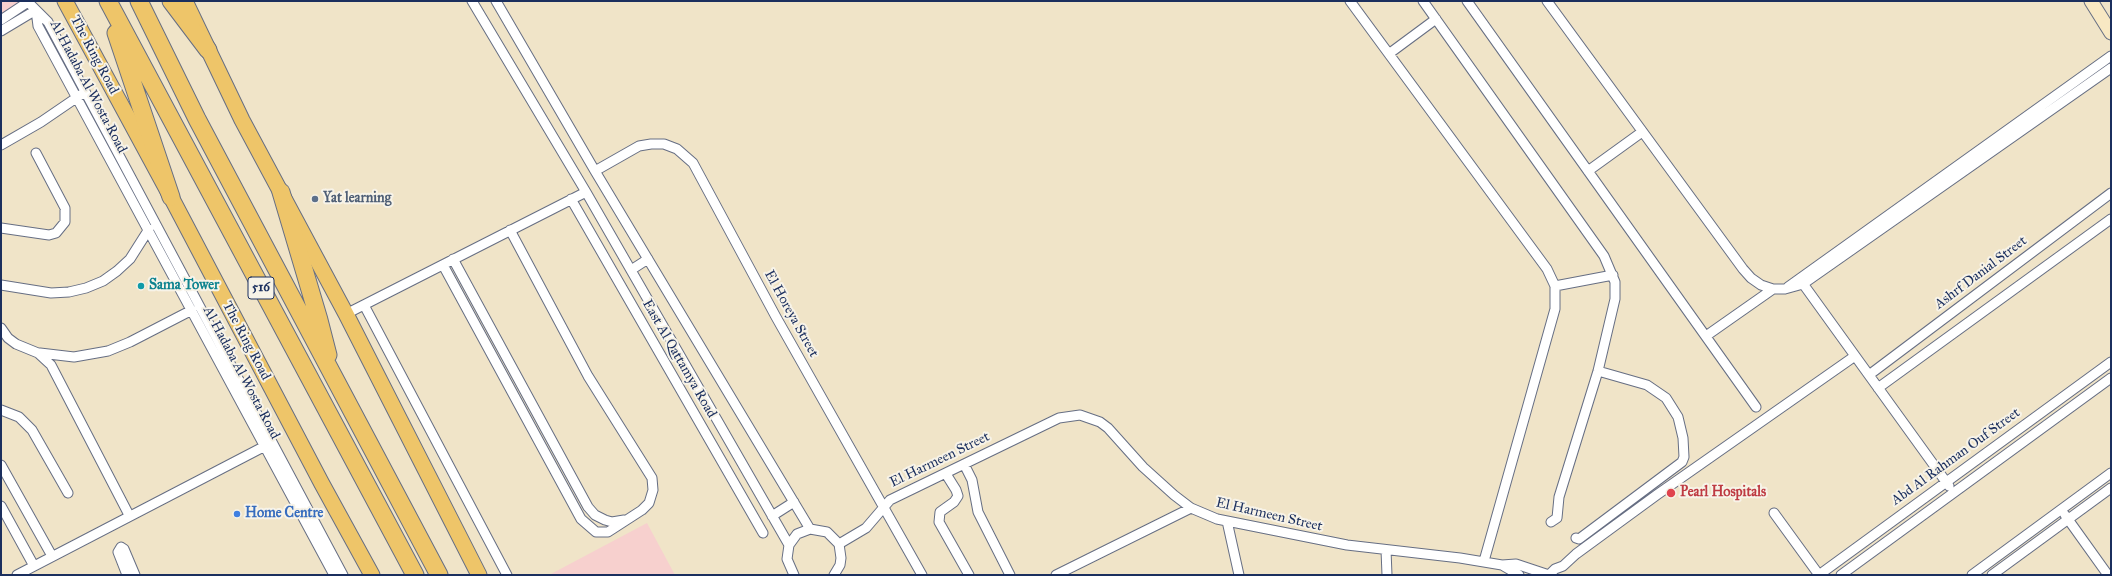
<!DOCTYPE html>
<html>
<head>
<meta charset="utf-8">
<style>
  body { margin:0 }
  #map { position:relative; width:2112px; height:576px; overflow:hidden; background:#f0e4c8; font-family:"IM FELL Great Primer",serif }
  canvas { display:block }
  .frame { position:absolute; inset:0; border:2px solid #1b2f5e; pointer-events:none }
</style>
</head>
<body>
<div id="map">
<canvas width="2112" height="576"></canvas>
<div class="frame"></div>
</div>
<script>
const context = document.querySelector('canvas').getContext('2d');
context.lineJoin = 'round';
function paint(path, color) {
  context.fillStyle = color;
  context.fill(path, 'evenodd');
}
function toPath(rows) {
  const path = new Path2D();
  for (const r of rows) {
    path.moveTo(r[0], r[1]);
    for (let i = 2; i < r.length; i += 2) path.lineTo(r[i], r[i + 1]);
  }
  return path;
}
function trace(path, color, width, dash) {
  context.strokeStyle = color;
  context.lineWidth = width;
  context.lineCap = dash ? 'butt' : 'round';
  context.setLineDash(dash || []);
  context.stroke(path);
}
function drawText(font, color, halo, rows, align = 'center') {
  context.font = font + ' "IM FELL Great Primer",serif';
  context.lineWidth = 4;
  context.setLineDash([]);
  context.textBaseline = 'middle';
  context.strokeStyle = halo;
  context.fillStyle = color;
  for (const [text, x, y, turn = 0] of rows) {
    context.save();
    context.translate(x, y);
    context.rotate((+turn || 0) * Math.PI / 180);
    context.textAlign = isNaN(turn) ? turn : align;
    if (halo) context.strokeText(text, 0, 0);
    context.fillText(text, 0, 0);
    context.restore();
  }
}
paint(toPath([
  [1,1,18,1,20,4,1,14],
  [647,523,675,575,549,575]
]), '#f7d0ce');
const minor = toPath([
  [27,1,48,22,343,575],
  [472,1,586,192,789,545],
  [496,1,595,171,810,529],
  [1350,1,1547,269,1555,286,1555,309,1484,561],
  [1423,1,1604,256,1615,282,1615,299,1598,371,1559,497,1557,518,1551,522],
  [1467,1,1756,407],
  [1547,1,1743,269,1751,278,1761,285,1773,289,1785,289,1803,284,2111,68],
  [36,10,38,26,334,575],
  [1,20,28,2],
  [1,31,36,10],
  [1390,53,1436,19],
  [1,145,41,122,82,94],
  [595,171,639,146,651,144,664,144,677,149,693,163,776,317,922,575],
  [1588,171,1642,132],
  [571,199,763,533],
  [1,228,49,235,56,233,65,222,65,208,36,153],
  [453,259,588,507,595,515,605,520,612,522,624,520],
  [443,265,581,519,596,532,608,532,642,510,649,503,653,490,652,478,588,376,510,230],
  [631,270,648,259],
  [1801,281,1949,486],
  [1,285,51,293,69,292,86,288,103,281,117,271,130,259,149,229],
  [1555,286,1613,275],
  [1788,287,2111,56],
  [364,305,507,575],
  [346,314,586,192],
  [1,328,8,338,16,344,38,353,51,365,129,515],
  [1706,336,1773,289],
  [40,353,74,357,108,351,130,342,192,310],
  [1869,375,2111,193],
  [1878,388,2111,219],
  [1,410,19,417,32,430,68,493],
  [964,464,972,480,978,512,1010,575],
  [1,465,52,556],
  [946,474,956,490,958,496,954,502,940,512,939,522,969,575],
  [1,506,34,566],
  [1774,513,1819,575],
  [2065,515,2108,575],
  [772,516,794,502],
  [1227,521,1239,575],
  [1576,538,1579,539,1682,462,1684,457,1683,438,1678,417,1666,398,1647,385,1598,371],
  [839,544,866,528,890,500,1059,418,1080,415,1100,422,1108,428,1143,467,1174,495,1191,508,1217,519,1347,545,1460,558,1502,565,1516,564,1549,575],
  [1386,550,1387,575],
  [1502,565,1519,575],
  [17,575,269,444],
  [127,575,118,552,121,547,124,549,135,575],
  [794,575,787,559,789,545,797,534,810,529,827,532,839,544,841,558,840,565,834,575],
  [1056,575,1191,508],
  [1549,575,1555,569,1563,566,1576,554,1658,494,1855,356],
  [1819,575,2111,362],
  [1841,575,2111,378],
  [1972,575,2111,473],
  [1992,575,2111,488]
]);
const secondary = toPath([
  [2091,1,2111,33]
]);
const trunk = toPath([
  [65,1,171,197,322,484,372,575],
  [185,1,242,120,346,314,479,575]
]);
const motorway = toPath([
  [108,1,415,575],
  [139,1,197,119,439,575],
  [171,1,208,50],
  [116,33,171,197],
  [281,192,319,320,328,355]
]);
trace(minor, '#666e83', 11);
trace(secondary, '#666e83', 15);
trace(trunk, '#666e83', 17);
trace(motorway, '#666e83', 19);
trace(minor, '#fff', 9);
trace(secondary, '#f8e8c3', 13);
trace(trunk, '#eec569', 15);
trace(motorway, '#eec569', 17);
for (const [x, y, r, color] of [
  [315,199,4,"#5c6f8a"],
  [141,286,4,"#0f9aa8"],
  [1671,493,5,"#e0444e"],
  [237,514,4,"#3f7fe0"]
]) {
  const dot = new Path2D();
  dot.arc(x, y, r, 0, 2 * Math.PI);
  context.fillStyle = color;
  context.fill(dot);
  trace(dot, '#f7f3e8', 1.5);
}
for (const [x, y, w] of [
  [261,288,26]
]) {
  const box = new Path2D();
  box.roundRect(x - w / 2, y - 11, w, 22, 3);
  context.fillStyle = '#f7f3e8';
  context.fill(box);
  trace(box, '#1b2f5e', 1);
}
drawText('bold 13px', '#1b2f5e', null, [
  ["516",261,288]
]);
drawText('14px', '#1b2f5e', '#f7f3e8', [
  ["The Ring Road",94,55,62],
  ["Al Hadaba Al Wosta Road",88,87,62],
  ["Ashrf Danial Street",1981,273,-37],
  ["El Horeya Street",791,314,61],
  ["The Ring Road",246,341,62],
  ["East Al Qattamya Road",679,359,60],
  ["Al Hadaba Al Wosta Road",241,373,62],
  ["Abd Al Rahman Ouf Street",1956,457,-36],
  ["El Harmeen Street",940,460,-26],
  ["El Harmeen Street",1269,515,13]
]);
drawText('bold 14px', '#4e5e75', '#f7f3e8', [
  ["Yat learning",323,199]
], 'left');
drawText('bold 14px', '#0d838f', '#f7f3e8', [
  ["Sama Tower",149,286]
], 'left');
drawText('bold 14px', '#be3a42', '#f7f3e8', [
  ["Pearl Hospitals",1680,493]
], 'left');
drawText('bold 14px', '#366cbe', '#f7f3e8', [
  ["Home Centre",245,514]
], 'left');
</script>
</body>
</html>
